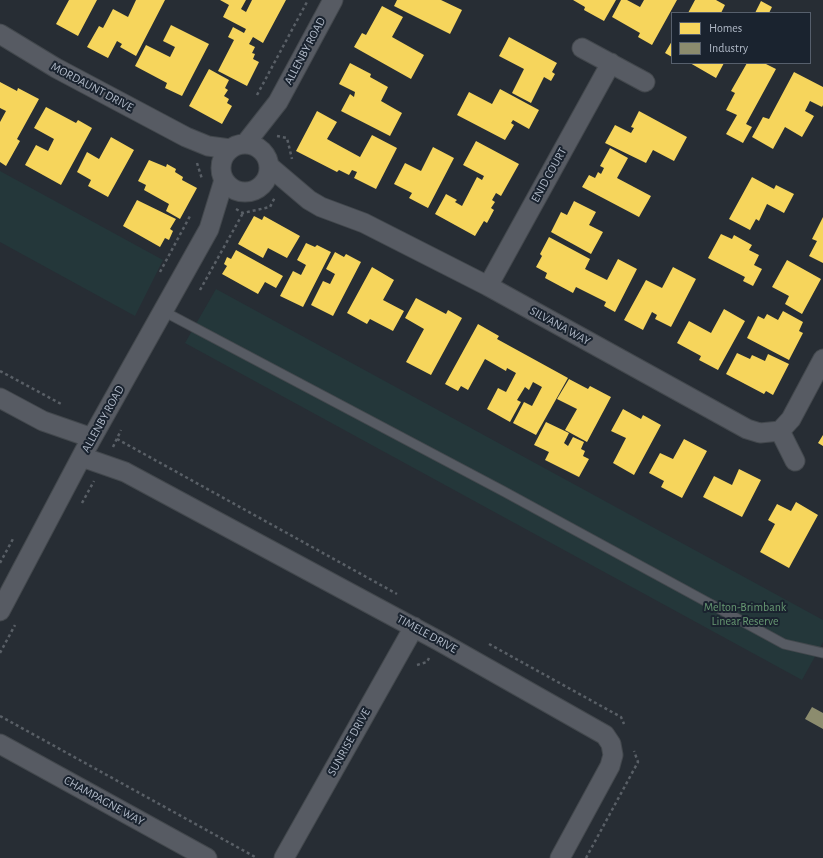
<!DOCTYPE html>
<html>
<head>
<meta charset="utf-8">
<style>
  body { margin:0 }
  #map { position:relative; width:823px; height:858px; overflow:hidden; background:#272d34; font-family:"Alegreya Sans",sans-serif }
  canvas { display:block }
  .legend { position:absolute; left:671px; top:12px; width:140px; height:52px; box-sizing:border-box; background:#1a232f; border:1px solid #565f6c; margin:0; padding:5px 7px; list-style:none; font-size:12px; color:#b0b9c7 }
  .legend li { display:flex; align-items:center; gap:8px; height:20px }
  .legend b { width:20px; border:1px solid #565f6c }
</style>
</head>
<body>
<div id="map">
<canvas width="823" height="858"></canvas>
<ul class="legend">
<li><b style="height:11px;background:#f6d55c"></b>Homes</li>
<li><b style="height:11px;background:#8c8c6e"></b>Industry</li>
</ul>
</div>
<script>
const context = document.querySelector('canvas').getContext('2d');
context.lineJoin = 'round';
function paint(path, color) {
  context.fillStyle = color;
  context.fill(path, 'evenodd');
}
function toPath(rows) {
  const path = new Path2D();
  for (const r of rows) {
    if (r.length === 3) {
      path.moveTo(r[0] + r[2], r[1]);
      path.arc(r[0], r[1], r[2], 0, 2 * Math.PI);
      continue;
    }
    path.moveTo(r[0], r[1]);
    for (let i = 2; i < r.length; i += 2) path.lineTo(r[i], r[i + 1]);
  }
  return path;
}
function trace(path, color, width, dash) {
  context.strokeStyle = color;
  context.lineWidth = width;
  context.lineCap = dash ? 'butt' : 'round';
  context.setLineDash(dash || []);
  context.stroke(path);
}
function drawText(font, color, halo, rows, align = 'center') {
  context.font = font + ' "Alegreya Sans",sans-serif';
  context.lineWidth = 4;
  context.setLineDash([]);
  context.textBaseline = 'middle';
  context.strokeStyle = halo;
  context.fillStyle = color;
  for (const [text, x, y, turn = 0] of rows) {
    context.save();
    context.translate(x, y);
    context.rotate((+turn || 0) * Math.PI / 180);
    context.textAlign = isNaN(turn) ? turn : align;
    if (halo) context.strokeText(text, 0, 0);
    context.fillText(text, 0, 0);
    context.restore();
  }
}
paint(toPath([
  [0,171,163,260,135,316,0,242],
  [216,289,823,620,823,642,802,680,185,343]
]), '#24373a');
paint(toPath([
  [69,0,97,0,78,36,56,24],
  [136,0,165,0,136,56,120,47,122,44,117,41,108,58,87,47,99,26,103,28,113,9,128,17],
  [220,0,246,0,241,9,246,12,252,0,286,0,263,43,253,37,249,44,255,47,252,53,255,54,253,59,259,62,247,86,218,71,234,40,228,37,233,27,244,33,246,29,223,17,229,5],
  [397,0,441,0,462,10,450,34,394,6],
  [573,0,616,0,604,21,584,10,585,7],
  [621,0,627,0,640,7,644,0,677,0,652,45,638,37,640,33,612,17],
  [695,0,716,0,725,5,721,13,688,13],
  [761,1,772,7,769,13,755,13],
  [382,6,403,17,392,37,424,55,411,79,354,47,362,33,366,35],
  [171,25,209,44,182,96,165,88,167,83,135,66,146,45,170,57,175,47,163,41],
  [509,37,557,63,552,72,555,74,551,81,544,77,531,103,512,93,524,69,499,56],
  [672,41,672,57,665,53],
  [350,63,371,74,370,77,388,87,381,101,402,113,390,136,341,111,350,94,354,97,355,92,339,84],
  [690,63,724,63,716,78],
  [747,63,764,63,776,69,746,124,752,127,743,143,726,134,737,115,726,110,735,93,731,91],
  [209,69,229,80,225,88,228,90,224,96,229,99,227,103,232,106,222,124,189,106],
  [794,72,823,87,823,105,822,107,810,101,805,111,814,116,802,137,785,127,773,149,752,137,763,117,769,119],
  [0,82,17,91,18,88,39,99,17,139,20,141,6,166,0,162,0,122,6,111,0,108],
  [500,89,539,110,529,129,513,120,511,123,514,125,505,140,457,115,469,92,492,104],
  [46,107,76,123,78,120,92,128,61,185,25,165,36,145,48,151,54,139,34,128],
  [317,111,337,122,327,139,360,157,372,135,397,148,376,189,354,178,357,172,352,170,349,175,339,170,337,172,296,151],
  [639,111,687,137,674,161,653,150,646,163,605,143,615,125,631,133,634,128,631,127],
  [111,137,134,150,108,197,88,186,91,180,77,172,87,152,99,159],
  [476,141,519,164,501,196,496,193,492,200,495,202,491,208,494,210,487,223,484,221,475,236,435,214,446,194,457,200,455,202,462,206,477,177,482,180,484,176,463,165],
  [433,147,454,158,428,208,409,198,412,193,394,184,405,163,421,171],
  [610,148,628,158,617,178,651,196,639,217,582,187,589,175,595,178,598,172,601,174,604,168,600,166],
  [149,160,166,167,167,164,176,169,175,172,183,177,182,180,197,188,180,219,166,211,169,204,144,190,146,185,138,181],
  [752,177,774,189,776,185,794,194,784,213,767,204,759,221,756,219,750,230,729,219],
  [137,200,176,219,170,229,173,231,169,240,165,238,160,247,123,226],
  [574,201,596,212,589,225,603,232,591,254,551,232,561,212,567,215],
  [254,216,262,220,264,216,300,236,287,258,268,248,263,258,238,244],
  [823,217,823,263,809,256,817,241,812,239],
  [721,234,732,239,734,235,752,245,749,250,759,255,754,265,762,269,753,286,743,281,745,277,708,258],
  [549,237,590,259,585,269,607,280,618,259,637,269,615,312,604,306,606,302,576,287,573,293,545,278,547,273,536,267,542,256,540,254],
  [306,243,315,247,317,245,331,252,303,307,280,296,293,271,301,275,306,265,297,260],
  [236,250,283,276,276,288,265,282,258,294,222,274,227,266,224,264,227,257,231,259],
  [335,252,344,257,346,254,361,262,333,316,311,305,323,281,330,284,335,274,326,269],
  [787,260,821,279,802,314,785,304,789,296,772,287],
  [372,267,394,280,383,300,404,311,393,331,370,319,367,324,347,313],
  [673,267,696,279,671,327,655,319,657,315,652,312,643,330,624,320,646,280,662,288],
  [416,298,446,314,448,310,462,318,431,375,406,362,424,329,405,318],
  [724,309,745,321,718,370,699,360,701,356,677,343,689,321,711,333],
  [783,311,803,322,799,331,803,333,789,360,747,338,758,316,764,319,767,314,778,320],
  [478,324,499,336,497,339,568,378,536,435,513,423,524,402,532,406,542,387,533,382,529,390,525,387,517,400,521,402,510,422,487,409,498,388,506,392,516,373,507,368,506,371,485,359,468,390,461,386,458,391,445,384],
  [737,353,750,359,752,355,765,361,768,354,789,364,773,395,766,391,764,394,726,374],
  [569,379,588,389,590,386,611,397,587,442,565,430,577,409,557,399],
  [623,409,641,419,643,415,661,425,634,475,613,463,626,438,611,431],
  [546,422,569,433,564,443,568,446,573,437,584,442,581,449,585,451,583,456,589,459,579,477,545,460,549,452,534,445],
  [823,435,823,446,818,443],
  [684,439,707,451,682,498,661,487,664,481,649,473,660,453,673,459],
  [739,469,761,480,742,517,703,497,714,476,732,485],
  [796,502,818,515,789,568,760,552,775,524,768,520,777,504,791,511]
]), '#f6d55c');
paint(toPath([
  [812,707,823,713,823,729,805,719]
]), '#8c8c6e');
const lane = toPath([
  [163,311,503,491,784,644,823,653]
]);
const street = toPath([
  [0,34,56,68,186,137,208,146,230,149],
  [582,48,645,82],
  [245,168,24],
  [245,144,278,102,333,0],
  [269,166,309,200,321,207,364,223,488,286,747,429,760,433,780,431,795,461],
  [488,286,611,63],
  [0,398,43,421,92,438],
  [780,431,791,419,823,359],
  [82,457,125,472,439,641,605,735,611,744,613,755,610,766,560,858],
  [0,611,84,452,209,229,224,180],
  [0,744,207,858],
  [284,858,414,627]
]);
trace(lane, '#43484d', 11);
trace(street, '#43484d', 21);
trace(toPath([
  [257,95,308,0],
  [277,136,287,138,292,159],
  [197,163,202,179],
  [236,209,243,213,270,207,275,197],
  [160,272,190,216],
  [200,290,243,213],
  [0,371,63,405],
  [117,439,397,594],
  [113,447,121,430],
  [82,503,94,481],
  [0,563,14,537],
  [489,644,621,717,624,724],
  [0,653,15,625],
  [417,665,427,662,429,658],
  [0,716,257,858],
  [586,858,638,762,634,751]
]), '#595f66', 2.5, [3, 3]);
trace(lane, '#575b63', 9);
trace(street, '#575b63', 19);
drawText('12px', '#b0b9c7', '#1a232f', [
  ["ALLENBY ROAD",305,51,-62],
  ["MORDAUNT DRIVE",92,87,28],
  ["ENID COURT",549,175,-61],
  ["SILVANA WAY",560,326,29],
  ["ALLENBY ROAD",103,419,-61],
  ["TIMELE DRIVE",427,634,29],
  ["SUNRISE DRIVE",349,742,-61],
  ["CHAMPAGNE WAY",104,801,29]
]);
drawText('12px', '#679872', '#1a232f', [
  ["Melton-Brimbank",745,607],
  ["Linear Reserve",745,621]
]);
</script>
</body>
</html>
